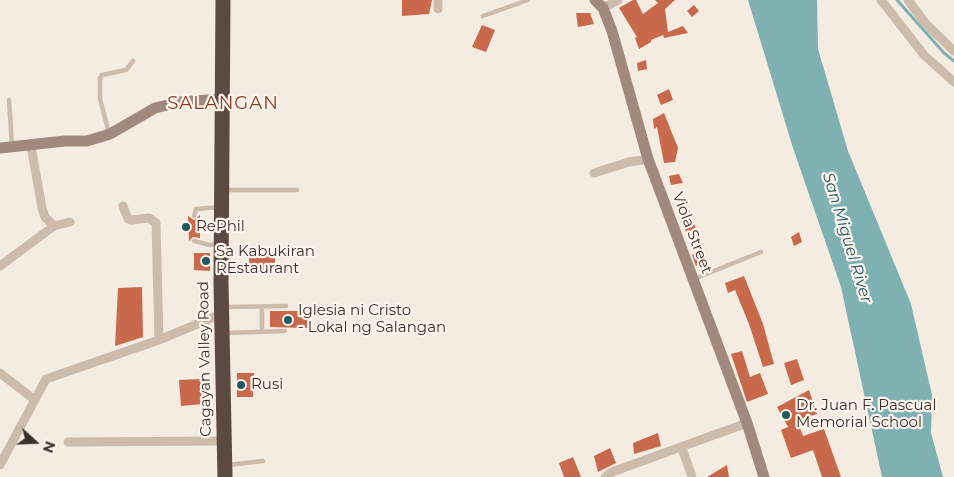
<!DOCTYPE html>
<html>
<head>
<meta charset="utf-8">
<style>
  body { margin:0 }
  #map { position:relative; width:954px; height:477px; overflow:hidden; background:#f4ebe1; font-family:Montserrat,sans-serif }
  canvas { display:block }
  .north { position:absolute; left:10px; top:417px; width:50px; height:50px; -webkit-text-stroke:4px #fbf5ee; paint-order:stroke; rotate:110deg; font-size:14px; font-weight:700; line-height:20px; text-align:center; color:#3b302b }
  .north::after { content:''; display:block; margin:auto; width:18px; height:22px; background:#3b302b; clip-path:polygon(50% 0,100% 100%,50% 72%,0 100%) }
</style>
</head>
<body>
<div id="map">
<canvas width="954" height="477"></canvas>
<div class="north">N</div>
</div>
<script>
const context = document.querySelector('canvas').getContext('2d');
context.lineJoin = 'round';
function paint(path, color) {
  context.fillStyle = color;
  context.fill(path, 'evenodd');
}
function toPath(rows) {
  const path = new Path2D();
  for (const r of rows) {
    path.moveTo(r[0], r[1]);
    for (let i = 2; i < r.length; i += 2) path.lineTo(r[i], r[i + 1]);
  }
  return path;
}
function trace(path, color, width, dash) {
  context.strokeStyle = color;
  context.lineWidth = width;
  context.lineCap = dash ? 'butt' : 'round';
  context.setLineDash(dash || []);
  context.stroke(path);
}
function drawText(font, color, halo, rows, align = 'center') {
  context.font = font + ' Montserrat,sans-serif';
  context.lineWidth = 4.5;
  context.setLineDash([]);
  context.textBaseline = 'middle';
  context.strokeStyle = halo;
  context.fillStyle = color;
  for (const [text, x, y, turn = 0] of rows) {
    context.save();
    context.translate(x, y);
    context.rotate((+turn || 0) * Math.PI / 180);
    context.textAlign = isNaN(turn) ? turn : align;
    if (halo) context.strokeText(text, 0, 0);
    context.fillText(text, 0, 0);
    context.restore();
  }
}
paint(toPath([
  [748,0,817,0,818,49,848,151,911,304,932,395,931,433,943,477,882,477,841,287,793,148]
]), '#7fb0b2');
trace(toPath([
  [897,0,944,53,954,61]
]), '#7fb0b2', 3);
paint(toPath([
  [402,0,432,0,429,14,402,16],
  [633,0,636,0,643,14,658,3,655,0,675,0,665,9,668,32,683,26,688,33,664,38,663,35,651,40,651,42,639,49,635,38,637,37,619,8],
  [694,5,699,11,692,17,687,11],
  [576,13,590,13,594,24,578,27],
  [482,25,495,30,486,52,472,47],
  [646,60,647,69,638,71,637,63],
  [669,89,673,100,661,105,657,95],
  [664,113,678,148,675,162,664,163,657,127,654,129,653,119],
  [679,174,683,183,671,185,669,176],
  [689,210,700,240,699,251,705,261,696,266,692,255,697,252,682,224,679,213],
  [200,215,200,238,193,237,189,241,188,216,194,220],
  [799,232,802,242,794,246,791,237],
  [194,253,210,253,210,271,194,270],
  [275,256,275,271,249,271,249,257],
  [744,276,763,324,774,364,763,367,749,324,735,290,728,293,725,283],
  [142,287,143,337,115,346,118,288],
  [270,311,307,311,307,328,270,327],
  [742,351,750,377,760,373,768,394,747,402,731,354],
  [797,359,804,380,791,385,784,363],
  [237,373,254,373,253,397,237,397],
  [201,379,203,404,181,406,179,380],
  [809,390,817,414,797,420,803,436,824,429,841,477,822,477,813,450,791,458,781,430,788,427,777,407],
  [658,433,661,446,634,454,633,443],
  [610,448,616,463,598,472,594,456],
  [573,457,581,477,564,477,559,463],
  [727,465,729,477,707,477]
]), '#c8694b');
trace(toPath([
  [483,16,528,0],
  [9,100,12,146],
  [109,133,100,99,100,78,102,75,126,70,133,61],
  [224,190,297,190],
  [194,216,196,209,220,207],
  [194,241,210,245,219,244],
  [694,279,761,252],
  [225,307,286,306],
  [262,332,262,307],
  [225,333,285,331],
  [228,465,263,461]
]), '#cdbbac', 4.5);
trace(toPath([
  [438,0,438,9],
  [881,0,924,55,954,82],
  [908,0,926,24,954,51],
  [603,8,618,0],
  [594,173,629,162,648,159],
  [123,206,128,219,131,220,149,218,156,223,159,340],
  [54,226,70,222],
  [0,266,54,226,45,217,42,208,31,146],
  [0,373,35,400],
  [68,442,224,441],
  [682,448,692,477],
  [0,465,46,379,159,340,221,314],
  [605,477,612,472,747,423]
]), '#cdbbac', 9);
trace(toPath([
  [595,0,603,8,612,31,648,159,747,423,764,477],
  [0,148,65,141,87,141,110,134,155,108,180,102,222,99]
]), '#a18a7d', 11);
trace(toPath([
  [223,0,221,283,225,477]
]), '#5c4a42', 15);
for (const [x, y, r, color] of [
  [186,227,5,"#1f5a5e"],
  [206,261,5,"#1f5a5e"],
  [288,320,5,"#1f5a5e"],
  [241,385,5,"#1f5a5e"],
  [786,415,5,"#1f5a5e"]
]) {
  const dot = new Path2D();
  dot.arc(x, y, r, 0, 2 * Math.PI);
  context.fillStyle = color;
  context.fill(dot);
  trace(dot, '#fbf5ee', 2);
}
drawText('15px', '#3b302b', '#fbf5ee', [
  ["RePhil",196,227],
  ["Sa Kabukiran",216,252],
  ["REstaurant",216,269],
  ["Iglesia ni Cristo",298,311],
  ["- Lokal ng Salangan",298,328],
  ["Rusi",251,385],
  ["Dr. Juan F. Pascual",796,406],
  ["Memorial School",796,423]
], 'left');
drawText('15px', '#3b302b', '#fbf5ee', [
  ["Viola Street",692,233,69],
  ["Cagayan Valley Road",205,359,-91]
]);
drawText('italic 16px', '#1f5a5e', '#fbf5ee', [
  ["San Miguel River",847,238,73]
]);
context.letterSpacing = '1px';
drawText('18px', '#8c3b22', '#fbf5ee', [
  ["SALANGAN",223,104]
]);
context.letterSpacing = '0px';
</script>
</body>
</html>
